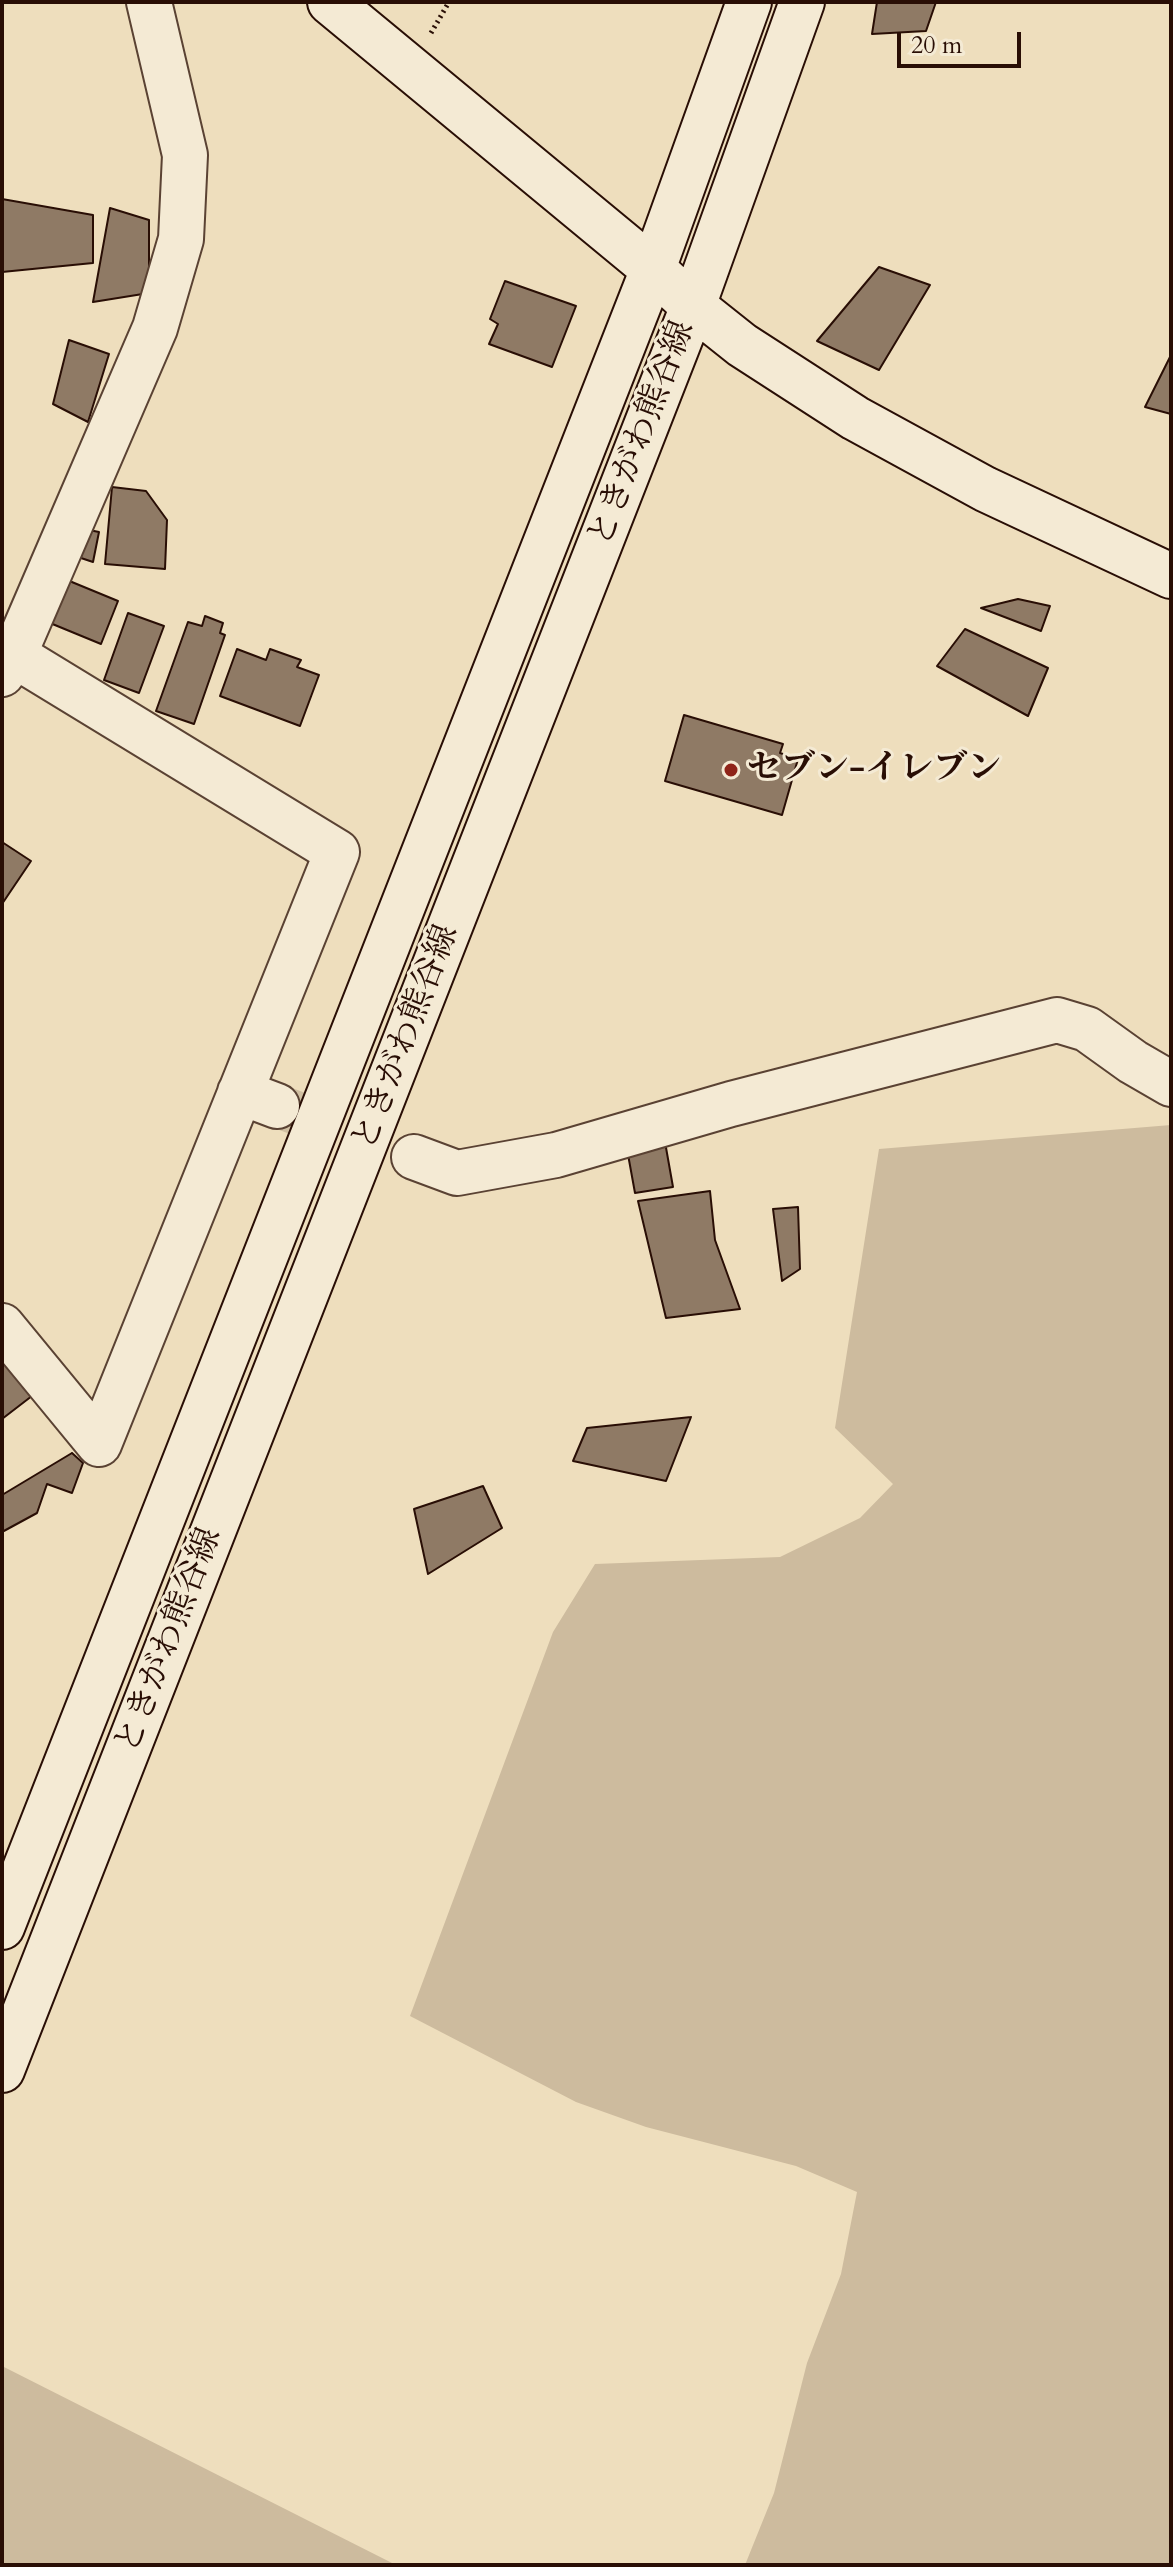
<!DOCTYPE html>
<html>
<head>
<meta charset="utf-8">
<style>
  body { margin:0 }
  #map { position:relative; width:1173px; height:2567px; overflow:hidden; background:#eedebd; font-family:Cardo,serif }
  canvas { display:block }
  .frame { position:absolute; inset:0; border:4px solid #290e05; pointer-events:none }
  .scale { position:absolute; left:897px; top:32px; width:124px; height:36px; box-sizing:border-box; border:4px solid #290e05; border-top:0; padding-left:10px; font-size:24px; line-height:28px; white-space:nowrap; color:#290e05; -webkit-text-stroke:6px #f4ead4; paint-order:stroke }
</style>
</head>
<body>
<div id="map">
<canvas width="1173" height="2567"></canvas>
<div class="frame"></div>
<div class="scale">20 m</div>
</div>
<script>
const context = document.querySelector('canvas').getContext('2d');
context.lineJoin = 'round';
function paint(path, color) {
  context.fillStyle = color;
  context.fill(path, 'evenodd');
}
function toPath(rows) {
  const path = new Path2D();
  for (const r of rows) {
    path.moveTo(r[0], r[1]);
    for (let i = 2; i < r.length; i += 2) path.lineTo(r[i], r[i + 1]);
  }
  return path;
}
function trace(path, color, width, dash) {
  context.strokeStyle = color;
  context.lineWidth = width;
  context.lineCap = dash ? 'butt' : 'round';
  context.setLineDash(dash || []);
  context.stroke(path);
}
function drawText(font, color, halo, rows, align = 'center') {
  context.font = font + ' Cardo,"Noto Serif JP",serif';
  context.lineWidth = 6;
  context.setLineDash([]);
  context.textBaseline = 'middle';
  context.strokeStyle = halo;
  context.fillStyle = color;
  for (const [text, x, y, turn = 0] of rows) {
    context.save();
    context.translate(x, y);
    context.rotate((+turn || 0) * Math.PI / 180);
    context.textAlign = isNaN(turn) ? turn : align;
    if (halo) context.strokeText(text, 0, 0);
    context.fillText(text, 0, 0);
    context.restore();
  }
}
paint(toPath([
  [1171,1125,1171,2565,745,2565,774,2493,807,2363,841,2274,857,2192,796,2166,646,2127,576,2102,410,2016,553,1632,595,1564,780,1557,860,1518,893,1484,835,1428,879,1149],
  [2,2366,396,2565,2,2565]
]), '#cdbb9e');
const building = toPath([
  [877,2,936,2,926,31,872,34,877,2],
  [2,199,93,215,93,263,2,272,2,199],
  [110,208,149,220,149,293,93,302,110,208],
  [879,267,930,285,879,370,817,341,879,267],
  [505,281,576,306,552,367,489,344,498,324,490,319,505,281],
  [69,340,109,354,88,422,53,404,69,340],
  [1171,355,1171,414,1145,407,1171,355],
  [112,487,146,491,167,520,165,569,105,564,112,487],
  [84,529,99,532,93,562,81,558,84,529],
  [67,580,118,601,101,644,50,623,67,580],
  [1018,599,1050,606,1041,631,981,608,1018,599],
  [128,613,164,626,139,693,104,680,128,613],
  [205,616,223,623,220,633,225,635,194,724,156,711,188,622,202,626,205,616],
  [965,629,1048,668,1028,716,937,666,965,629],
  [237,649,266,660,270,649,301,660,297,667,319,675,300,726,220,696,237,649],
  [684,715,783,744,780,753,798,759,782,815,665,781,684,715],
  [2,842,31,861,2,904,2,842],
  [665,1142,673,1187,635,1193,627,1149,665,1142],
  [710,1191,715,1240,740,1309,666,1318,638,1201,710,1191],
  [798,1207,800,1269,782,1281,773,1209,798,1207],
  [2,1358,41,1389,2,1419,2,1358],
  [691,1417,666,1481,573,1461,587,1428,691,1417],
  [72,1453,83,1463,72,1493,47,1484,37,1513,2,1532,2,1495,72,1453],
  [483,1486,502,1528,428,1574,414,1509,483,1486]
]);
paint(building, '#8f7a65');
trace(building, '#290e05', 2);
trace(toPath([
  [283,1108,414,1157]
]), '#d0bfa1', 44, [44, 22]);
const street = toPath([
  [2,674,14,655,155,328,181,239,185,155,149,2],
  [240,1092,277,1106],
  [414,1157,457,1173,556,1155,731,1104,1057,1020,1087,1029,1133,1062,1171,1084],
  [2,1326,99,1444,337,852,14,655]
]);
const secondary = toPath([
  [330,2,653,269,693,306,742,345,855,418,985,489,1171,576],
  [2,1927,653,269,749,2],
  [2,2070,693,306,802,2]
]);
trace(street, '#5a4233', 48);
trace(secondary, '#290e05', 48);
trace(toPath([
  [431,33,449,2]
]), '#290e05', 5, [2, 4]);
trace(street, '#f4ead4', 44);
trace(secondary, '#f4ead4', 44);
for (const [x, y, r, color] of [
  [731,770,8,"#8f2418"]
]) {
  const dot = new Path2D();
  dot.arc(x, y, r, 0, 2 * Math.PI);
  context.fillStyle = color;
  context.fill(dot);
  trace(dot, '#f4ead4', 3);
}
drawText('34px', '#290e05', '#f4ead4', [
  ["ときがわ熊谷線",643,434,-69],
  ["ときがわ熊谷線",407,1038,-69],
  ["ときがわ熊谷線",170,1641,-69]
]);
drawText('bold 34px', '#290e05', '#f4ead4', [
  ["セブン-イレブン",747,770]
], 'left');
</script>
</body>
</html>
